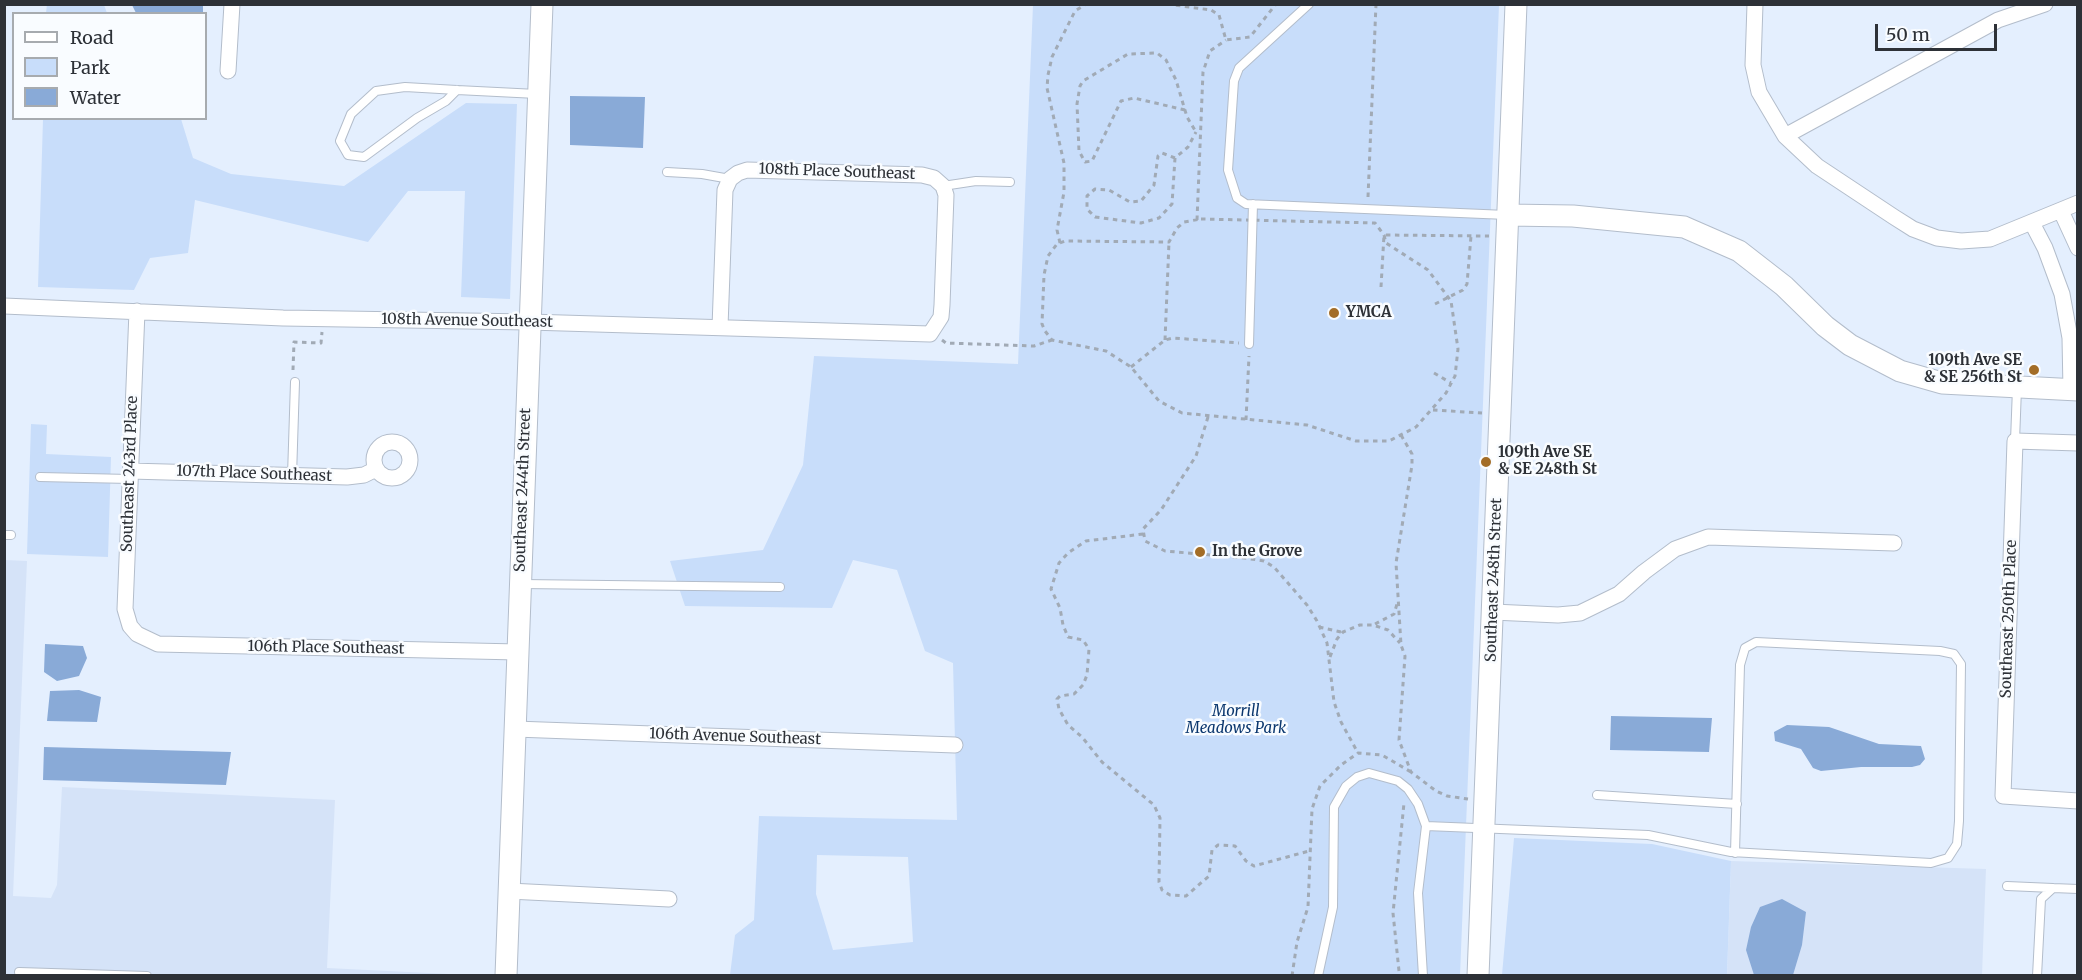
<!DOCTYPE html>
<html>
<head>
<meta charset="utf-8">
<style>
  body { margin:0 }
  #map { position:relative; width:2082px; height:980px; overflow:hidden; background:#e4effe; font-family:Merriweather,serif }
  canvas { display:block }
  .frame { position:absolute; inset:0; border:6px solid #2d3137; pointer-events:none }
  .legend { position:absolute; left:12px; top:12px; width:195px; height:108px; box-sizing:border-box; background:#f9fcff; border:2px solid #a7abaf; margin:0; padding:8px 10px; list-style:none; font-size:18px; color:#2d3137 }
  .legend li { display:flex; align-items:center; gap:12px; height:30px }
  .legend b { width:30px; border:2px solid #a7abaf }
  .scale { position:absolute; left:1875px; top:24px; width:122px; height:27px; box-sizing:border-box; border:3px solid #2d3137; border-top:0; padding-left:8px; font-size:18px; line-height:21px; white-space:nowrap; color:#2d3137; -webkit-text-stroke:4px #f9fcff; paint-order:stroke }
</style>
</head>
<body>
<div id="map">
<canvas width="2082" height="980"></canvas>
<div class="frame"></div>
<ul class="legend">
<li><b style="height:8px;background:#fff"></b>Road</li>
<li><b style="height:16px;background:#c8ddfa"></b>Park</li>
<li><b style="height:16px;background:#89aad7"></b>Water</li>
</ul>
<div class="scale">50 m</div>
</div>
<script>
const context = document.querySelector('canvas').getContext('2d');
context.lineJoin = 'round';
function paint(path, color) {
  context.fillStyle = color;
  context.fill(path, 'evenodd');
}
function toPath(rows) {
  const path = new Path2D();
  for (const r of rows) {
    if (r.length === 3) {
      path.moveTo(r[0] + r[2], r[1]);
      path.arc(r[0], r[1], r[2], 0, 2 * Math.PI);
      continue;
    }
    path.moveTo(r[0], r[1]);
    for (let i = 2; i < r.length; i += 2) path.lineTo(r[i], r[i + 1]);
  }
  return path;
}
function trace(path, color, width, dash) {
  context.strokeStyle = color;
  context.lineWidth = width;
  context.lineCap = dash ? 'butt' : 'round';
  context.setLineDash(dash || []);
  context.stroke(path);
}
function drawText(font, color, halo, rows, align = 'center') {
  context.font = font + ' Merriweather,serif';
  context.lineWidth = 5;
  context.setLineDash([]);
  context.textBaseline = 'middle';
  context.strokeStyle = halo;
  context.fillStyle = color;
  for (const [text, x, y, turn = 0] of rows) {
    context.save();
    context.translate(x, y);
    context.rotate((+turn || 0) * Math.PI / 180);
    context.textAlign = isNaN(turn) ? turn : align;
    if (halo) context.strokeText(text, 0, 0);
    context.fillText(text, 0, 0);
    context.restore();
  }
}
paint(toPath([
  [5,560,27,561,13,896,51,898,57,885,62,787,335,800,327,968,469,975,5,976],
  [1731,861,1986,869,1982,975,1727,976]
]), '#d5e3f8');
paint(toPath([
  [47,4,104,5,107,13,46,13],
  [1033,5,1499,5,1460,975,730,975,735,935,754,920,759,816,957,820,953,663,925,651,897,570,853,560,832,608,685,606,670,561,763,550,803,465,814,356,1018,364],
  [817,855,908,857,913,942,833,950,816,894],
  [466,103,517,104,510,299,461,297,465,191,408,191,368,242,195,200,188,253,150,258,134,290,38,287,43,119,181,119,193,158,231,174,344,186],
  [31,424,47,425,46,454,111,457,108,557,27,554],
  [1514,838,1652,844,1731,861,1727,975,1502,975]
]), '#c8ddfa');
paint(toPath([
  [132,5,203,5,203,13,136,13],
  [570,96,645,97,643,148,570,145],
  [45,644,83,646,87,658,79,676,57,681,44,672],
  [79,690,101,697,97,722,47,721,50,691],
  [1611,716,1712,718,1709,752,1610,750],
  [1787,725,1829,727,1879,744,1921,746,1925,759,1920,765,1912,767,1861,767,1821,771,1813,768,1801,749,1775,741,1774,732],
  [44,747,231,752,226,785,43,780],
  [1782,899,1806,912,1802,945,1793,975,1754,975,1746,950,1751,927,1760,907]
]), '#89aad7');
const lane = toPath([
  [1309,4,1239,68,1234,81,1228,170,1237,198,1246,204,1507,215],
  [457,90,446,101,417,118,364,157,348,155,340,141,351,114,376,91,405,87,457,90,537,94],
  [667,172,702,174,730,179],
  [943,186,976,181,1010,182],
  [1249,344,1253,204],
  [2015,441,2017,388],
  [292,476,295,382],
  [40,477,130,479],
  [4,535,11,535],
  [521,584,780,587],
  [1597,795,1737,804],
  [1426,826,1648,835,1731,852,1931,863,1948,858,1957,844,1959,821,1961,664,1954,654,1940,651,1756,642,1745,648,1740,665,1735,853],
  [2007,886,2053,888],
  [19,972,147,976],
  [1318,976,1333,907,1334,807,1346,786,1357,777,1369,773,1398,781,1408,789,1418,804,1426,826,1418,893,1423,976],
  [2037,976,2041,899,2053,888,2078,889]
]);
const street = toPath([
  [1755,4,1753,65,1759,92,1785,136,1817,166,1894,217,1913,229,1937,238,1961,241,1990,239,2078,203],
  [228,71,232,4],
  [1785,136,1998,20,2045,4],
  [2061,211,2078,248],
  [2032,223,2045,248,2062,294,2070,338,2071,390],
  [4,306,283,318,529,322,930,334,941,317,942,305,946,195,943,186,934,178,922,175,747,170,738,173,730,179,725,190,720,327],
  [137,311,125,609,130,626,137,634,158,644,518,652],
  [392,460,18],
  [2078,443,2015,441,2003,796,2078,801],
  [130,471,347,477,364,475,376,469],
  [1493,612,1558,615,1580,613,1619,594,1644,572,1675,549,1708,537,1894,543],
  [515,729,955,745],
  [509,891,669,899]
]);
const secondary = toPath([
  [1508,215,1573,216,1684,227,1739,251,1784,286,1825,326,1850,345,1900,371,1942,383,2078,390],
  [506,976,542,4],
  [1478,976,1516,4]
]);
trace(lane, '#b3bdcb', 10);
trace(street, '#b3bdcb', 17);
trace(secondary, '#b3bdcb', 23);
trace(toPath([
  [1167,4,1211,10,1219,15,1226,40,1250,37,1276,4],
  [1185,110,1134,98,1121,101,1092,161,1085,162,1079,151,1077,104,1080,86,1083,81,1128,54,1157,53,1166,60,1176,80,1187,117,1196,132],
  [1175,158,1162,153,1158,156,1154,185,1141,201,1130,202,1109,190,1095,189,1087,196,1087,209,1095,217,1141,223,1159,218,1172,204,1175,158,1188,147,1196,132],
  [1368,197,1376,4],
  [1201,219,1375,223,1384,235,1386,243,1428,270,1451,301,1458,349,1455,376,1446,393,1416,427,1389,441,1356,441,1307,425,1182,413,1159,401,1131,367,1106,351,1052,340,1045,331,1042,324,1044,275,1048,256,1057,244,1065,241,1169,242,1177,228,1184,222,1201,219],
  [1197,220,1203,72,1210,51,1226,40],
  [1060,243,1057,230,1064,192,1064,163,1047,88,1048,75,1052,57,1075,11,1086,4],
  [1381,287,1384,235,1489,236],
  [1435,304,1463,290,1467,284,1471,236],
  [942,340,946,343,1034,346,1052,340],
  [1165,340,1169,242],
  [1131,367,1165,340,1173,338,1239,343],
  [293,370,294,342,321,343,322,332],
  [1434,373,1451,383],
  [1433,410,1482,413],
  [1208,417,1196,456,1161,510,1143,529,1145,541,1165,551,1245,558,1264,561,1274,567,1307,605,1317,621,1327,643,1334,702,1341,722,1358,753],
  [1246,420,1249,356],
  [1401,435,1412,454,1412,465,1396,563,1401,645,1405,656,1399,740,1411,772,1436,791,1447,796,1468,799],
  [1143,534,1086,541,1068,553,1059,563,1051,589,1060,608,1063,625,1068,637,1083,640,1089,649,1087,675,1083,685,1074,694,1060,696,1057,699,1059,709,1068,725,1082,737,1102,762,1154,805,1160,818,1159,882,1162,890,1170,895,1186,896,1209,876,1212,850,1218,845,1235,846,1246,861,1254,866,1309,851],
  [1375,624,1394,614,1397,604],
  [1319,627,1341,632],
  [1330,657,1337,639,1343,632,1360,625,1373,625,1388,630,1400,643],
  [1399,971,1393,913,1404,803],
  [1292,976,1297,942,1308,907,1312,809,1320,786,1341,765,1358,753,1382,755,1411,772,1410,776]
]), '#a1aab5', 3, [4.5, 4.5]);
trace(lane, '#fff', 8);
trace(street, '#fff', 15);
trace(secondary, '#fff', 21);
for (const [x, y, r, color] of [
  [1334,313,6,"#a36d27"],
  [2034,370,6,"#a36d27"],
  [1486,462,6,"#a36d27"],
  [1200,552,6,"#a36d27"]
]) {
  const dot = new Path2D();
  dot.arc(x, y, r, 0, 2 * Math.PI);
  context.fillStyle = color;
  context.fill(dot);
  trace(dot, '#f9fcff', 2);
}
drawText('15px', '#2d3137', '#f9fcff', [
  ["108th Place Southeast",837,172,2],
  ["108th Avenue Southeast",467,321,1],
  ["Southeast 243rd Place",130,474,-88],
  ["107th Place Southeast",254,474,2],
  ["Southeast 244th Street",523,490,-88],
  ["Southeast 248th Street",1494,580,-88],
  ["Southeast 250th Place",2009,619,-88],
  ["106th Place Southeast",326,648,1],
  ["106th Avenue Southeast",735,737,2]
]);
drawText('bold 15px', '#2d3137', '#f9fcff', [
  ["YMCA",1346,313],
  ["109th Ave SE",2022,361,"right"],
  ["& SE 256th St",2022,378,"right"],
  ["109th Ave SE",1498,453],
  ["& SE 248th St",1498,470],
  ["In the Grove",1212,552]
], 'left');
drawText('italic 15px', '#0b376e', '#f9fcff', [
  ["Morrill",1236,712],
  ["Meadows Park",1236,729]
]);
</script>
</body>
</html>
